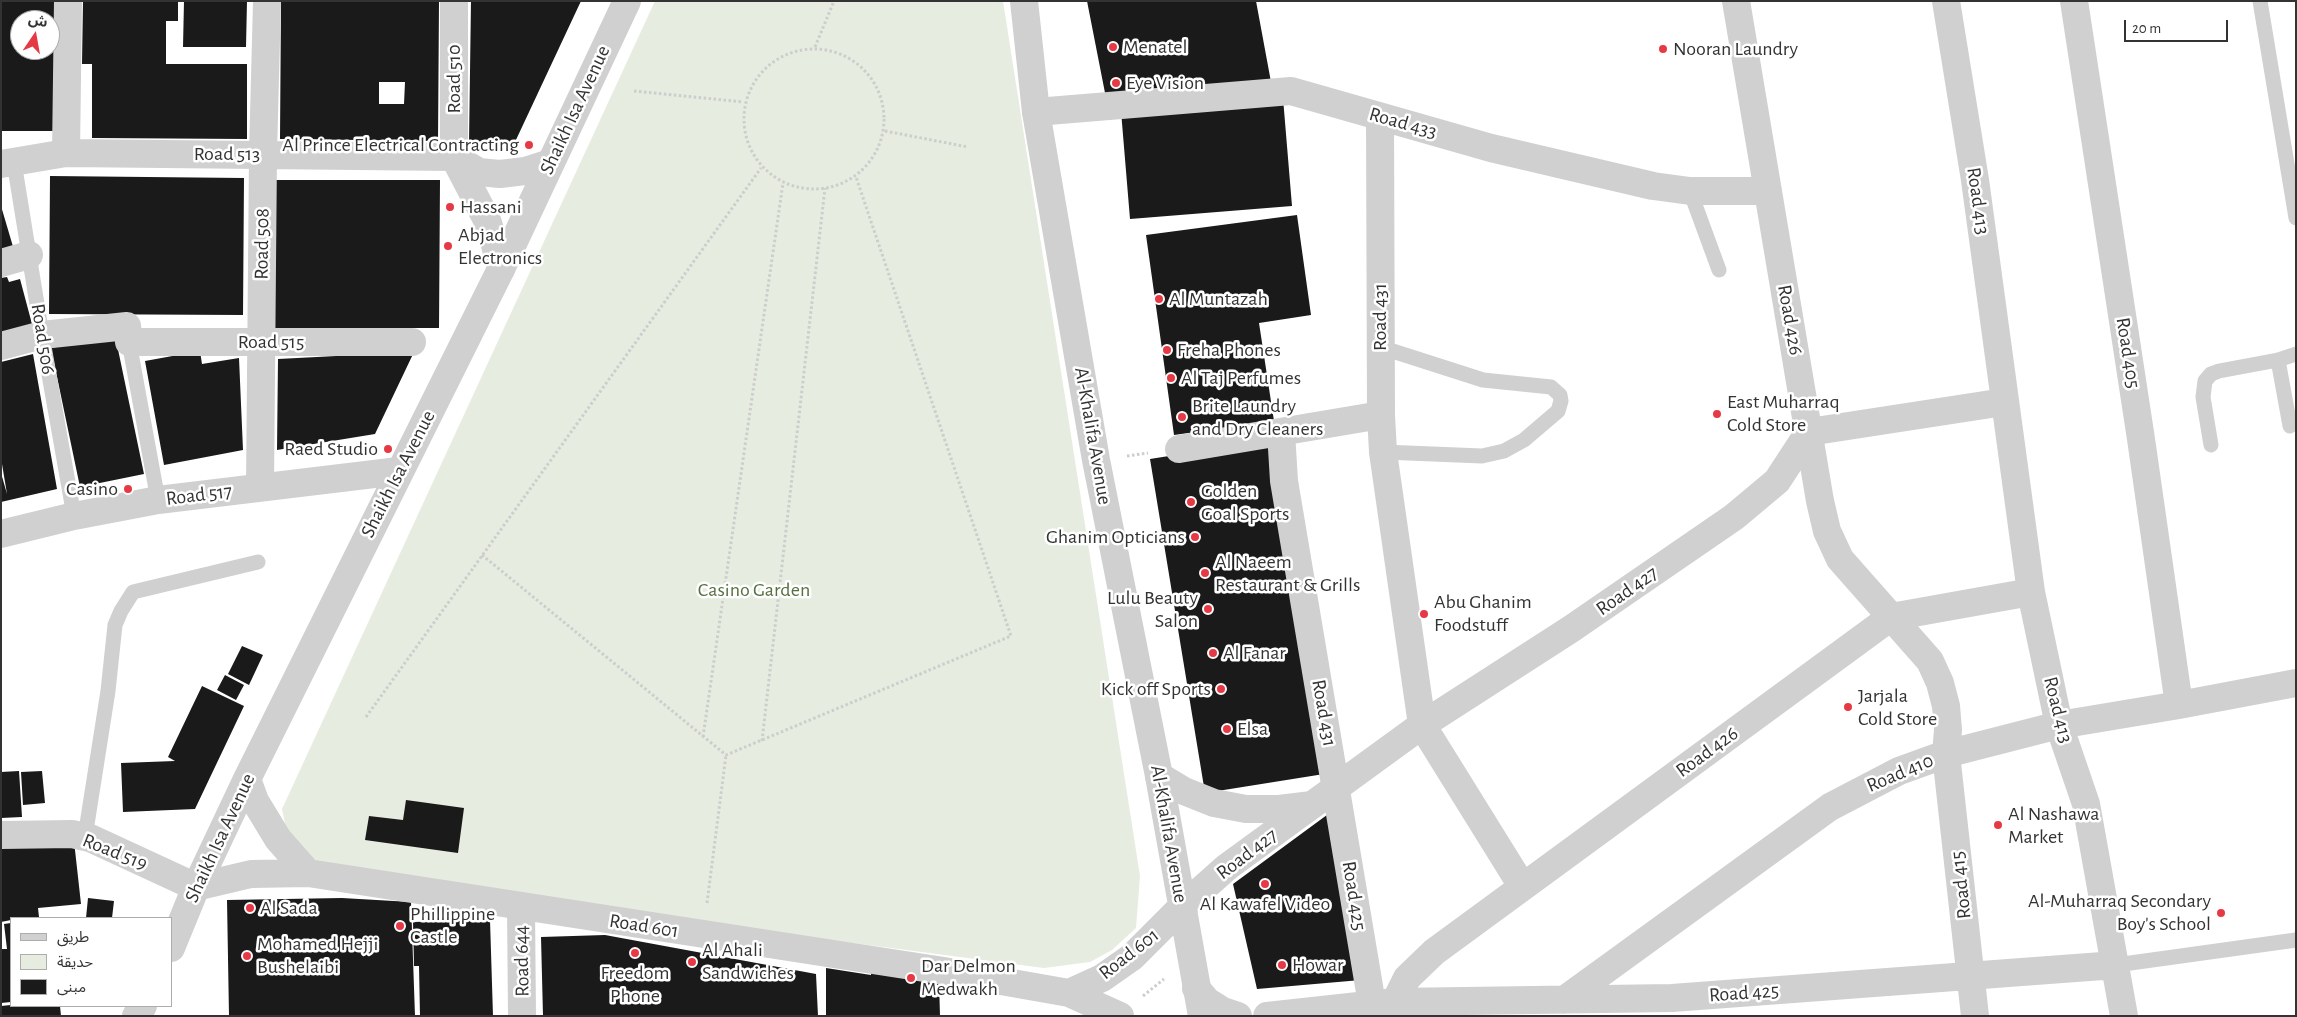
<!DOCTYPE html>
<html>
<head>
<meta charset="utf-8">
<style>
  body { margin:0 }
  #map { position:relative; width:2297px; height:1017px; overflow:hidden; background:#fff; font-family:"Alegreya Sans","Noto Sans Arabic",sans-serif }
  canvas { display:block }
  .frame { position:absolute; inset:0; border:2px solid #333; pointer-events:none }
  .legend { position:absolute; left:10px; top:917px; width:162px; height:90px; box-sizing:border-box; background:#fff; border:1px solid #adadad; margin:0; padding:6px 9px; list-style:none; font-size:15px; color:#333 }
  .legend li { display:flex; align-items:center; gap:10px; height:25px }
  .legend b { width:25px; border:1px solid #adadad }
  .north { position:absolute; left:10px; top:10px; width:50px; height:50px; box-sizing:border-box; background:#fff; border:1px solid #adadad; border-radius:50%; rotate:12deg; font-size:14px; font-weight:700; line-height:20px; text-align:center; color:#333 }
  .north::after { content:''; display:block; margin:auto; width:18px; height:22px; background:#e63946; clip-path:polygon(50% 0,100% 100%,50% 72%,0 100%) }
  .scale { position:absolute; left:2124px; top:20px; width:104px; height:22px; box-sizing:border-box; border:2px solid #333; border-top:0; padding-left:6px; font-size:15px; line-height:18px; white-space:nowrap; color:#333; -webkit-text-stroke:4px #fff; paint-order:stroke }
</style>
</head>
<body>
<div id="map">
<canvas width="2297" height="1017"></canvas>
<div class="frame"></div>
<ul class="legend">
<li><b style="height:6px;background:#d0d0d0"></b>طريق</li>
<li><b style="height:14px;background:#e6ecdf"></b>حديقة</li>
<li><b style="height:14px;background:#1a1a1a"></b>مبنى</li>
</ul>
<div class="north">ش</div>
<div class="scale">20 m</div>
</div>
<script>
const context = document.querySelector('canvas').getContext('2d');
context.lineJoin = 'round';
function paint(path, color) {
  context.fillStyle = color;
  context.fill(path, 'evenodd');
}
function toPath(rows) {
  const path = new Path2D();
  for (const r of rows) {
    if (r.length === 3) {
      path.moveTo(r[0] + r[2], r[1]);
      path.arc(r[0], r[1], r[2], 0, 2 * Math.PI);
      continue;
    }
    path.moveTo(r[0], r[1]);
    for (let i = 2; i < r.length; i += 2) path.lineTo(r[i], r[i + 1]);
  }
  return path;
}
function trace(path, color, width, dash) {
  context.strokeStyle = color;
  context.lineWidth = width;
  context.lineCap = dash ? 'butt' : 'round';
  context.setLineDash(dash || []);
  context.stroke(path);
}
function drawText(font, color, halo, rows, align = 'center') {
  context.font = font + ' "Alegreya Sans",sans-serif';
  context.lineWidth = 5;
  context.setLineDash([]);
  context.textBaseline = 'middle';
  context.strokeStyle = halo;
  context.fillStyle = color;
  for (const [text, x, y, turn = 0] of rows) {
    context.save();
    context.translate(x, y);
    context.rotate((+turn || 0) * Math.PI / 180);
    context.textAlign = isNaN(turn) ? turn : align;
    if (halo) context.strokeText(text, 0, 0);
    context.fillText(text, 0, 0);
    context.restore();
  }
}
paint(toPath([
  [655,1,1003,1,1140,876,1136,928,1112,950,1090,962,1044,968,333,875,290,847,282,809]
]), '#e6ecdf');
paint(toPath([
  [1,1,57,1,57,131,1,131],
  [20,20,50,20,50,50,20,50],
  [83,1,178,1,178,21,166,21,166,64,247,64,247,139,92,138,92,64,82,64],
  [184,1,247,1,246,47,183,47],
  [281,1,439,1,438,141,280,139],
  [379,82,405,82,404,104,379,104],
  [471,1,581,1,515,142,469,143],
  [1087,1,1256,1,1271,82,1106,98],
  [1283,98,1292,206,1130,219,1121,111],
  [50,176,244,178,243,315,49,314],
  [275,180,440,180,439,328,275,328],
  [1,206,14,250,1,253],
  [1297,215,1311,315,1259,323,1274,421,1174,435,1146,235],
  [7,277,9,282,20,279,32,324,1,333,1,278],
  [115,335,144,474,80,487,51,348],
  [200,351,202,364,239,358,243,450,164,465,145,361],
  [414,352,375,434,277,450,278,359],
  [33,354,57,489,1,502,1,473,7,494,1,458,1,362],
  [1270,440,1324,774,1205,793,1150,459],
  [242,646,263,655,249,685,228,674],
  [225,675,244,685,236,700,217,690],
  [202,686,244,706,195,809,123,812,121,763,175,761,168,757],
  [19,771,22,817,1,818,1,772],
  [42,771,45,803,23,805,21,772],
  [406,800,464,808,458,853,365,840,369,816,403,820],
  [1331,812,1361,980,1257,989,1233,884],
  [74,841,81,904,38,908,39,917,11,918,11,920,1,922,1,844],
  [88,898,114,901,112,918,86,918],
  [342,898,411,902,415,1016,229,1016,227,900],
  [490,920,493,1016,420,1016,419,966,414,966,413,922],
  [11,923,11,1002,1,1003,1,949,7,949,4,924],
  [605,935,816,974,818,1016,543,1016,541,937],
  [826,968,871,975,871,969,939,981,940,1016,826,1016],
  [11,1005,60,1006,61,1016,1,1016,1,1006]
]), '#1a1a1a');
trace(toPath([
  [815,47,834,1],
  [814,119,70],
  [634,91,743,102],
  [885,131,968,147],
  [1127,456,1148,453],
  [482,555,726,755,1011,636,856,177],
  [366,717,761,168],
  [703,737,783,183],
  [762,741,825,188],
  [707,903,726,755],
  [1143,996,1164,979]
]), '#cdcdcd', 3, [2.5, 2.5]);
trace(toPath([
  [2260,1,2296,218],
  [14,162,42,335,74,516],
  [1690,191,1719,270],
  [129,342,158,500],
  [1380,347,1483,380,1551,387,1560,395,1561,401,1558,411,1524,440,1504,451,1482,456,1383,452],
  [2278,360,2290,426],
  [2211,445,2203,397,2205,381,2211,374,2219,371,2278,360,2296,354],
  [85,837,108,691,115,625,121,611,133,592,258,562],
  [2116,965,2296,940]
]), '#d0d0d0', 15);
trace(toPath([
  [454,1,454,157,487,220,495,245,501,269],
  [1736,1,1820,501,1827,531,1840,559,1930,661,1940,683,1946,706,1948,730,1946,754,1975,1016],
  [1946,1,1975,180,2031,592,2059,725,2086,804,2124,1016],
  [2074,1,2141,439,2179,705],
  [1036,112,1291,91,1491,148,1653,186,1690,191,1768,191],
  [1380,117,1381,415,1383,452,1422,725,1522,886],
  [66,153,68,1],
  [1,164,66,153,454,157,479,172,500,174,525,171,550,163],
  [1,263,29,255],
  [1,346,42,335,127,326,129,342,412,342],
  [1281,432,1284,481,1372,1004],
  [1179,449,1381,415],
  [260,487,263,154,267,1],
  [1,534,74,516,158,500,399,471],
  [1159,776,1184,791,1214,803,1246,809,1279,809,1312,805],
  [1,835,72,834,90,838,196,887],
  [521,907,522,1016],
  [1182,907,1227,867,1422,725,1571,629,1734,517,1777,481,1809,432,2004,402],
  [1196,988,1207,1001,1223,1011,1238,1016],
  [1564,1000,1830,807,1899,771,1946,754,2059,725,2179,705,2296,683],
  [1395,1002,1407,978,1434,952,1891,617,2031,592],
  [1267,1016,1395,1002,1672,998,2116,965]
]), '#d0d0d0', 28);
trace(toPath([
  [1024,1,1036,112,1096,460,1159,776,1202,1016],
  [247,779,255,801,278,839,308,873],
  [196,887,251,874,308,873,944,971,1069,993,1120,1016],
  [171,948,196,887,247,779,501,269,627,1],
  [1069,993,1102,978,1132,957,1182,907],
  [136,1016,143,1006]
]), '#d0d0d0', 28);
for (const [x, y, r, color] of [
  [1113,47,5,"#e63946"],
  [1663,49,5,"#e63946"],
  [1116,83,5,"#e63946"],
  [529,145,5,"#e63946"],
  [450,207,5,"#e63946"],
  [448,246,5,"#e63946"],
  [1159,299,5,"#e63946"],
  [1167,350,5,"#e63946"],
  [1171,378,5,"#e63946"],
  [1717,414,5,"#e63946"],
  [1182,417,5,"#e63946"],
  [388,449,5,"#e63946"],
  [128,489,5,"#e63946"],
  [1191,502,5,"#e63946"],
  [1195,537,5,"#e63946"],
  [1205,573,5,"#e63946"],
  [1208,609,5,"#e63946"],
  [1424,614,5,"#e63946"],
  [1213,653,5,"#e63946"],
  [1221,689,5,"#e63946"],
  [1848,707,5,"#e63946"],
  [1227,729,5,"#e63946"],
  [1998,825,5,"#e63946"],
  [1265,884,5,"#e63946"],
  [250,908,5,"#e63946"],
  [2221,913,5,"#e63946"],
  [400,926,5,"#e63946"],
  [635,953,5,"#e63946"],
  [247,956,5,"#e63946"],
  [692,962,5,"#e63946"],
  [1282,965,5,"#e63946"],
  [911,978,5,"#e63946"]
]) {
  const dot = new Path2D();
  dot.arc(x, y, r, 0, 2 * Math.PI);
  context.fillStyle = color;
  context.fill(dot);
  trace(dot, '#fff', 2);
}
drawText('20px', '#333', '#fff', [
  ["Menatel",1123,47],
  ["Nooran Laundry",1673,49],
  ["Eye Vision",1126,83],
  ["Al Prince Electrical Contracting",519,145,"right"],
  ["Hassani",460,207],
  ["Abjad",458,235],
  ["Electronics",458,258],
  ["Al Muntazah",1169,299],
  ["Freha Phones",1177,350],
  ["Al Taj Perfumes",1181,378],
  ["East Muharraq",1727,402],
  ["Cold Store",1727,425],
  ["Brite Laundry",1192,406],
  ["and Dry Cleaners",1192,429],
  ["Raed Studio",378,449,"right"],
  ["Casino",118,489,"right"],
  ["Golden",1201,491],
  ["Goal Sports",1201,514],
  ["Ghanim Opticians",1185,537,"right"],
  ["Al Naeem",1215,562],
  ["Restaurant & Grills",1215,585],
  ["Lulu Beauty",1198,598,"right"],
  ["Salon",1198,621,"right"],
  ["Abu Ghanim",1434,602],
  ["Foodstuff",1434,625],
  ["Al Fanar",1223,653],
  ["Kick off Sports",1211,689,"right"],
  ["Jarjala",1858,696],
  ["Cold Store",1858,719],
  ["Elsa",1237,729],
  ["Al Nashawa",2008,814],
  ["Market",2008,837],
  ["Al-Muharraq Secondary",2211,901,"right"],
  ["Boy's School",2211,924,"right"],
  ["Al Kawafel Video",1265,904,"center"],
  ["Al Sada",260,908],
  ["Phillippine",410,914],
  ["Castle",410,937],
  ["Mohamed Hejji",257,944],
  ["Bushelaibi",257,967],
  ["Al Ahali",702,950],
  ["Sandwiches",702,973],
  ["Howar",1292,965],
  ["Dar Delmon",921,966],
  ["Medwakh",921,989],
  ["Freedom",635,973,"center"],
  ["Phone",635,996,"center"]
], 'left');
drawText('20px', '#333', '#fff', [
  ["Road 510",454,79,-90],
  ["Shaikh Isa Avenue",575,110,-65],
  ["Road 433",1403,123,16],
  ["Road 513",227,154],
  ["Road 413",1978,201,82],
  ["Road 508",262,244,-89],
  ["Road 431",1380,317,-90],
  ["Road 426",1790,320,80],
  ["Road 506",43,339,81],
  ["Road 515",271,342],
  ["Road 405",2128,353,81],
  ["Al-Khalifa Avenue",1093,436,80],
  ["Shaikh Isa Avenue",398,474,-63],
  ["Road 517",199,495,-7],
  ["Road 427",1627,591,-35],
  ["Road 413",2058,710,76],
  ["Road 431",1324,713,80],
  ["Road 426",1707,752,-36],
  ["Road 410",1900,773,-23],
  ["Al-Khalifa Avenue",1169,834,80],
  ["Shaikh Isa Avenue",220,838,-65],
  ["Road 519",115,852,22],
  ["Road 427",1247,854,-37],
  ["Road 415",1961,885,-96],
  ["Road 425",1354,896,81],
  ["Road 601",644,926,9],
  ["Road 601",1129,954,-38],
  ["Road 644",522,961,-91],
  ["Road 425",1744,993,-4]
]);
drawText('20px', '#56703f', '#fff', [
  ["Casino Garden",754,590]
]);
</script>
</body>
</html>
